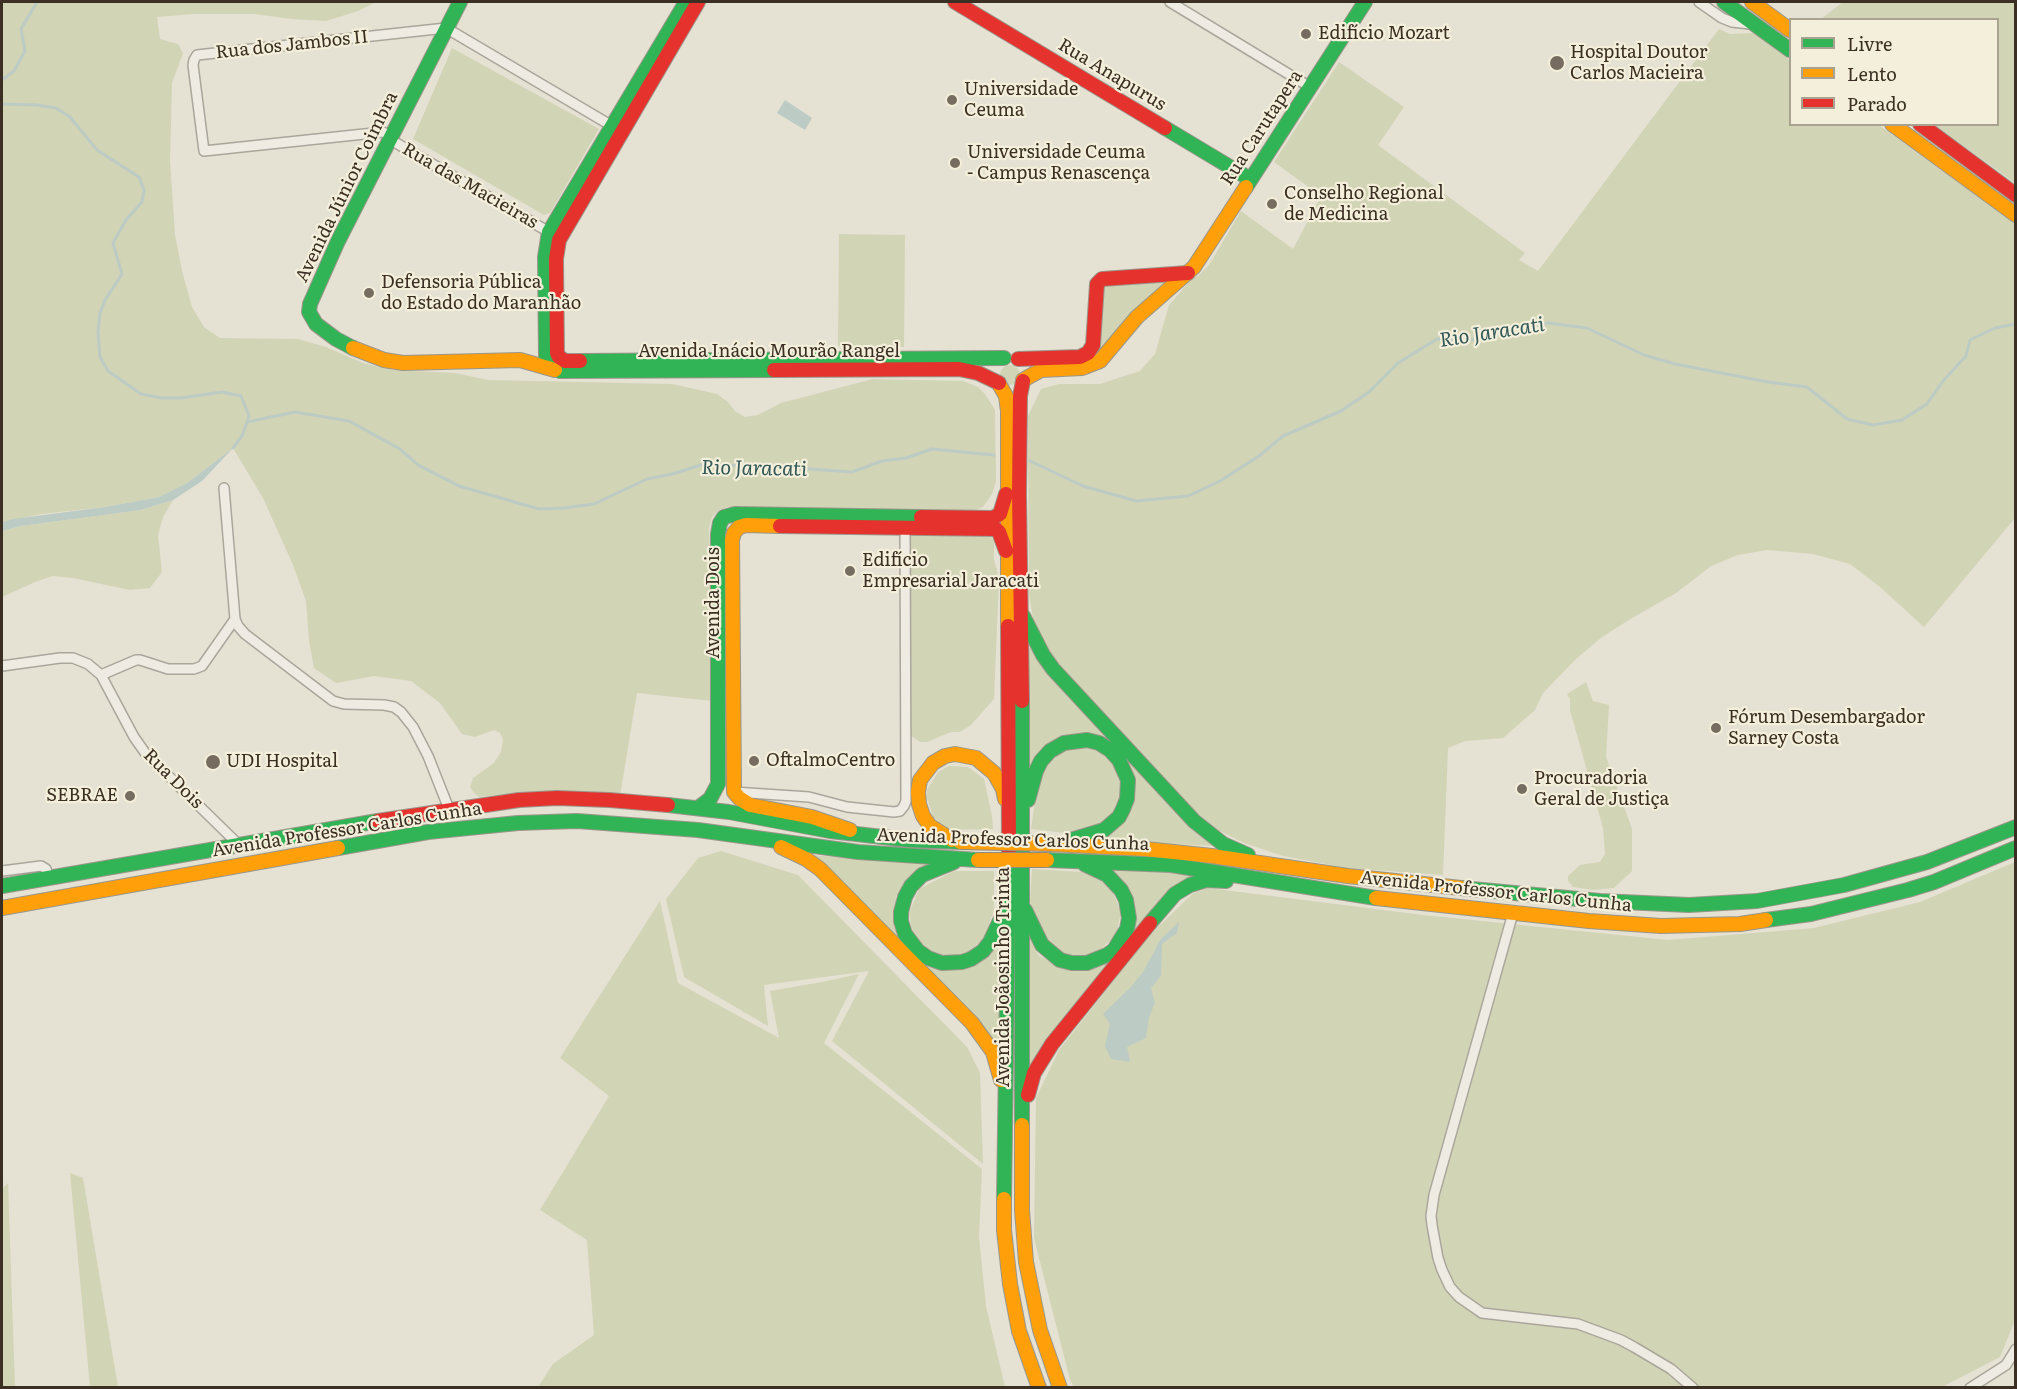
<!DOCTYPE html>
<html>
<head>
<meta charset="utf-8">
<style>
  body { margin:0 }
  #map { position:relative; width:2017px; height:1389px; overflow:hidden; background:#e5e1d3; font-family:Literata,serif }
  canvas { display:block }
  .frame { position:absolute; inset:0; border:3px solid #3a2f22; pointer-events:none }
  .legend { position:absolute; left:1789px; top:18px; width:210px; height:108px; box-sizing:border-box; background:#f4efda; border:2px solid #aaa290; margin:0; padding:8px 10px; list-style:none; font-size:18px; color:#3a2f22 }
  .legend li { display:flex; align-items:center; gap:12px; height:30px }
  .legend b { width:30px; border:2px solid #aaa290 }
</style>
</head>
<body>
<div id="map">
<canvas width="2017" height="1389"></canvas>
<div class="frame"></div>
<ul class="legend">
<li><b style="height:8px;background:#30b455"></b>Livre</li>
<li><b style="height:8px;background:#ff9f0a"></b>Lento</li>
<li><b style="height:8px;background:#e5322d"></b>Parado</li>
</ul>
</div>
<script>
const context = document.querySelector('canvas').getContext('2d');
context.lineJoin = 'round';
function paint(path, color) {
  context.fillStyle = color;
  context.fill(path, 'evenodd');
}
function toPath(rows) {
  const path = new Path2D();
  for (const r of rows) {
    if (r.length === 3) {
      path.moveTo(r[0] + r[2], r[1]);
      path.arc(r[0], r[1], r[2], 0, 2 * Math.PI);
      continue;
    }
    path.moveTo(r[0], r[1]);
    for (let i = 2; i < r.length; i += 2) path.lineTo(r[i], r[i + 1]);
  }
  return path;
}
function trace(path, color, width, dash) {
  context.strokeStyle = color;
  context.lineWidth = width;
  context.lineCap = dash ? 'butt' : 'round';
  context.setLineDash(dash || []);
  context.stroke(path);
}
function drawText(font, color, halo, rows, align = 'center') {
  context.font = font + ' Literata,serif';
  context.lineWidth = 4.5;
  context.setLineDash([]);
  context.textBaseline = 'middle';
  context.strokeStyle = halo;
  context.fillStyle = color;
  for (const [text, x, y, turn = 0] of rows) {
    context.save();
    context.translate(x, y);
    context.rotate((+turn || 0) * Math.PI / 180);
    context.textAlign = isNaN(turn) ? turn : align;
    if (halo) context.strokeText(text, 0, 0);
    context.fillText(text, 0, 0);
    context.restore();
  }
}
paint(toPath([
  [2,2,376,2,358,11,326,21,292,19,254,14,195,14,157,17,160,39,178,44,183,53,172,83,170,161,175,235,182,271,192,307,204,327,220,338,298,339,326,347,363,363,393,370,455,373,488,380,672,384,717,394,728,402,735,411,745,417,758,415,781,403,873,379,963,381,978,387,985,394,995,410,996,482,992,494,983,507,970,512,727,507,719,510,712,517,709,528,713,701,637,693,620,796,593,792,563,791,537,791,479,797,474,793,470,787,473,778,494,763,501,752,503,739,500,733,494,730,475,737,462,734,440,703,411,681,374,676,336,683,314,668,309,640,306,601,293,565,263,498,233,448,187,483,159,497,105,507,42,514,2,522],
  [1843,2,2015,2,2015,183,1935,125,1998,124,1998,20,1821,19],
  [1719,29,1730,34,1754,33,1790,60,1790,124,1879,125,2015,224,2015,518,1924,627,1880,587,1850,564,1813,554,1767,550,1738,555,1711,566,1676,593,1632,618,1602,637,1576,659,1543,693,1535,710,1503,738,1465,741,1448,748,1443,875,1347,868,1283,856,1244,843,1216,829,1192,808,1099,709,1056,661,1041,640,1033,619,1029,594,1028,416,1041,389,1059,384,1100,384,1140,371,1155,354,1169,305,1190,281,1199,275,1209,265,1241,211,1293,249,1321,196,1274,162,1339,62,1404,107,1378,145,1525,253,1519,260,1538,271],
  [452,48,599,129,550,213,544,215,413,139],
  [839,234,905,235,904,347,838,346],
  [1168,280,1135,309,1104,348,1096,357,1093,355,1103,284],
  [1010,375,10],
  [173,500,163,517,158,535,162,572,150,588,130,590,73,578,53,576,35,582,2,597,2,531,21,526,141,510],
  [910,535,991,537,994,541,994,559,999,579,994,699,971,725,960,732,951,732,927,742,920,742,910,735],
  [1029,648,1032,648,1045,669,1176,813,1216,846,1099,841,1112,834,1126,818,1134,783,1090,736,1029,772],
  [1586,682,1593,701,1609,705,1606,757,1632,829,1632,871,1614,888,1593,890,1573,887,1568,881,1568,876,1580,865,1600,862,1605,854,1603,828,1570,710,1570,699,1567,694],
  [1081,745,1100,750,1116,766,1122,786,1118,807,1104,823,1074,834,1031,829,1037,786,1042,768,1059,750],
  [949,766,968,767,984,779,992,816,993,829,948,830,933,817,927,798,927,790,938,772],
  [721,851,798,875,967,1047,980,1073,983,1164,832,1041,869,971,764,985,768,1026,684,977,666,899,698,858],
  [812,855,932,865,911,877,896,896,894,927,923,962,939,969,998,943,1002,1067],
  [2015,862,2015,1320,2000,1357,1942,1387,1074,1387,1070,1380,1034,1238,1036,1098,1059,1050,1149,936,1192,894,1208,888,1423,915,1668,940,1814,928,1920,902],
  [1133,867,1199,872,1030,1066,1027,1028,1028,934,1038,955,1062,968,1086,970,1133,925,1108,869],
  [1032,869,1083,872,1110,886,1121,912,1116,935,1096,954,1075,960,1050,948,1036,928,1030,901],
  [954,871,994,871,994,910,984,939,961,957,937,955,920,945,912,930,909,913,919,889],
  [660,901,678,983,779,1038,770,991,822,982,859,974,824,1043,982,1169,979,1237,986,1306,1005,1387,538,1387,553,1364,594,1335,587,1240,540,1210,609,1096,560,1058],
  [70,1173,83,1178,118,1387,90,1387],
  [8,1183,15,1387,15,1388,2,1387,2,1189]
]), '#d2d4b6');
paint(toPath([
  [785,100,812,118,805,130,777,113],
  [233,448,202,481,173,500,141,510,21,526,2,531,2,522,13,519,105,507,159,497,187,483],
  [1179,922,1177,933,1162,944,1161,976,1151,988,1155,1003,1149,1017,1146,1038,1127,1047,1130,1062,1111,1059,1105,1046,1110,1024,1103,1014,1131,987,1143,972,1161,939]
]), '#bccbc3');
trace(toPath([
  [2,80,14,71,25,51,21,29,37,2],
  [2,104,37,105,56,108,70,117,97,150,139,177,144,190,142,202,126,220,113,243,122,274,105,300,100,313,98,332,100,357,108,371,141,394,161,398,181,398,222,392,241,396,249,416,247,422],
  [233,448,242,436,247,422,295,412,349,421,400,449,418,465,459,486,539,509,564,508,594,504,647,479,672,474,701,465,769,466,852,472,882,461,906,458,932,449,994,455],
  [1030,461,1083,486,1136,501,1188,496,1220,481,1259,456,1283,436,1341,411,1369,392,1398,363,1437,339,1470,340,1517,328,1548,323,1587,328,1644,355,1675,364,1768,382,1807,387,1847,419,1873,425,1902,420,1927,404,1943,381,1966,356,1970,340,1995,328,2016,324]
]), '#bccbc3', 3);
const street = toPath([
  [1170,2,1310,87],
  [1699,2,1722,18,1732,22,1750,24],
  [549,232,391,140,387,134,383,132,204,151,193,65,194,60,197,55,446,28,612,126],
  [224,488,235,619,238,626,245,634,333,701,344,704,384,705,394,707,401,712,413,727,428,756,449,809],
  [2,666,60,658,73,658,88,664,101,675,134,737,146,754,238,844],
  [101,675,136,660,140,660,168,669,194,669,202,666,235,619],
  [734,792,809,797,847,807,894,812,900,811,904,806,906,801,905,527],
  [2,871,41,866,46,869,49,877],
  [1513,913,1434,1195,1431,1216,1432,1225,1438,1258,1442,1270,1450,1287,1459,1297,1482,1313,1578,1324,1621,1340,1634,1347,1671,1369,1693,1388],
  [1970,1388,2006,1365,2016,1349]
]);
const fast = toPath([
  [686,2,549,232,545,257,546,356,549,365,560,371,774,370],
  [1724,2,1790,50],
  [1165,128,1250,179],
  [1246,187,1365,2],
  [353,348,336,339,316,324,309,312,310,304,338,241,460,2],
  [580,361,1004,358],
  [1023,616,1043,655,1053,669,1194,821,1223,844,1248,855],
  [1022,701,1022,1125],
  [1028,800,1036,771,1041,761,1050,751,1064,743,1087,740,1099,743,1110,750,1119,760,1128,780,1127,799,1123,809,1119,817,1104,830,1071,840],
  [668,805,729,812,830,831,909,840,960,842],
  [698,808,710,799,718,784,718,534,720,523,724,517,735,514,921,517],
  [338,848,428,832,518,823,577,821,698,830,858,852,978,860],
  [1047,860,1171,865,1376,898],
  [954,862,922,875,911,886,905,897,901,912,901,921,905,934,918,951,928,958,942,963,962,962,971,959,983,951,990,942,1005,910],
  [2,886,378,821],
  [1461,888,1600,901,1689,905,1757,901,1844,885,1927,862,2016,827],
  [1025,910,1042,945,1060,960,1072,963,1087,963,1107,955,1114,950,1127,929,1129,918,1126,900,1121,890,1107,875,1084,864],
  [1766,920,1811,914,1908,890,1934,882,2016,848],
  [1150,923,1175,894,1190,885,1206,880,1226,881],
  [1004,1199,1009,854]
]);
const slow = toPath([
  [1752,2,1790,30],
  [1892,124,2016,215],
  [353,348,384,360,403,363,520,360,555,370],
  [1023,380,1041,370,1082,368,1100,361,1137,317,1194,267,1246,187],
  [999,384,1006,396,1008,411,1008,626],
  [780,526,746,525,739,527,734,533,732,540,734,792,739,798,750,805,812,817,850,830],
  [952,840,930,826,923,816,919,804,918,792,920,780,933,763,945,756,955,754,976,758,994,773,1003,789,1005,799],
  [1051,844,1145,849,1212,856,1348,876,1461,888],
  [781,847,806,859,820,869,972,1023,993,1052,1001,1080],
  [1376,898,1589,921,1661,926,1740,924,1766,920],
  [2,908,338,848],
  [1022,1125,1022,1210,1026,1262,1040,1330,1060,1388],
  [1004,1199,1004,1230,1010,1284,1019,1331,1039,1388]
]);
const jam = toPath([
  [955,2,1165,128],
  [1920,124,2016,195],
  [1018,359,1080,357,1088,353,1093,345,1097,284,1102,279,1188,273],
  [580,361,565,361,559,357,557,353,556,259,559,240,698,2],
  [774,370,959,369,978,373,999,383],
  [921,517,993,518,1000,514,1006,494],
  [780,526,996,529,999,532,1006,551],
  [1008,626,1009,854],
  [1022,701,1019,494,1020,396,1023,381],
  [378,821,519,800,557,798,609,800,668,805],
  [1028,1095,1034,1073,1052,1044,1150,923]
]);
trace(street, '#aba69b', 12);
trace(fast, '#9b968b', 16);
trace(slow, '#9b968b', 16);
trace(jam, '#9b968b', 16);
trace(street, '#eeebe3', 9);
trace(fast, '#30b455', 14);
trace(slow, '#ff9f0a', 14);
trace(jam, '#e5322d', 14);
const slowBridge = toPath([
  [960,842,1051,844],
  [978,860,1047,860]
]);
trace(slowBridge, '#908b82', 16, []);
trace(slowBridge, '#ff9f0a', 14);
for (const [x, y, r, color] of [
  [1306,34,6,"#766d60"],
  [1557,63,8,"#766d60"],
  [952,100,6,"#766d60"],
  [955,163,6,"#766d60"],
  [1272,204,6,"#766d60"],
  [369,293,6,"#766d60"],
  [850,571,6,"#766d60"],
  [1716,728,6,"#766d60"],
  [754,761,6,"#766d60"],
  [213,762,8,"#766d60"],
  [1522,789,6,"#766d60"],
  [130,796,6,"#766d60"]
]) {
  const dot = new Path2D();
  dot.arc(x, y, r, 0, 2 * Math.PI);
  context.fillStyle = color;
  context.fill(dot);
  trace(dot, '#f4efda', 2);
}
drawText('18px', '#3a2f22', '#f4efda', [
  ["Edifício Mozart",1318,34],
  ["Hospital Doutor",1570,53],
  ["Carlos Macieira",1570,74],
  ["Universidade",964,90],
  ["Ceuma",964,111],
  ["Universidade Ceuma",967,153],
  ["- Campus Renascença",967,174],
  ["Conselho Regional",1284,194],
  ["de Medicina",1284,215],
  ["Defensoria Pública",381,283],
  ["do Estado do Maranhão",381,304],
  ["Edifício",862,561],
  ["Empresarial Jaracati",862,582],
  ["Fórum Desembargador",1728,718],
  ["Sarney Costa",1728,739],
  ["OftalmoCentro",766,761],
  ["UDI Hospital",226,762],
  ["Procuradoria",1534,779],
  ["Geral de Justiça",1534,800],
  ["SEBRAE",118,796,"right"]
], 'left');
drawText('18px', '#3a2f22', '#f4efda', [
  ["Rua dos Jambos II",292,45,-6],
  ["Rua Anapurus",1112,75,31],
  ["Rua Carutapera",1262,128,-57],
  ["Rua das Macieiras",470,186,30],
  ["Avenida Júnior Coimbra",347,187,-64],
  ["Avenida Inácio Mourão Rangel",769,352],
  ["Avenida Dois",714,603,-90],
  ["Rua Dois",173,779,45],
  ["Avenida Professor Carlos Cunha",347,830,-9],
  ["Avenida Professor Carlos Cunha",1013,840,2],
  ["Avenida Professor Carlos Cunha",1496,892,6],
  ["Avenida Joãosinho Trinta",1004,977,-90]
]);
drawText('italic 20px', '#325859', '#f4efda', [
  ["Rio Jaracati",1492,333,-9],
  ["Rio Jaracati",754,469,1]
]);
</script>
</body>
</html>
